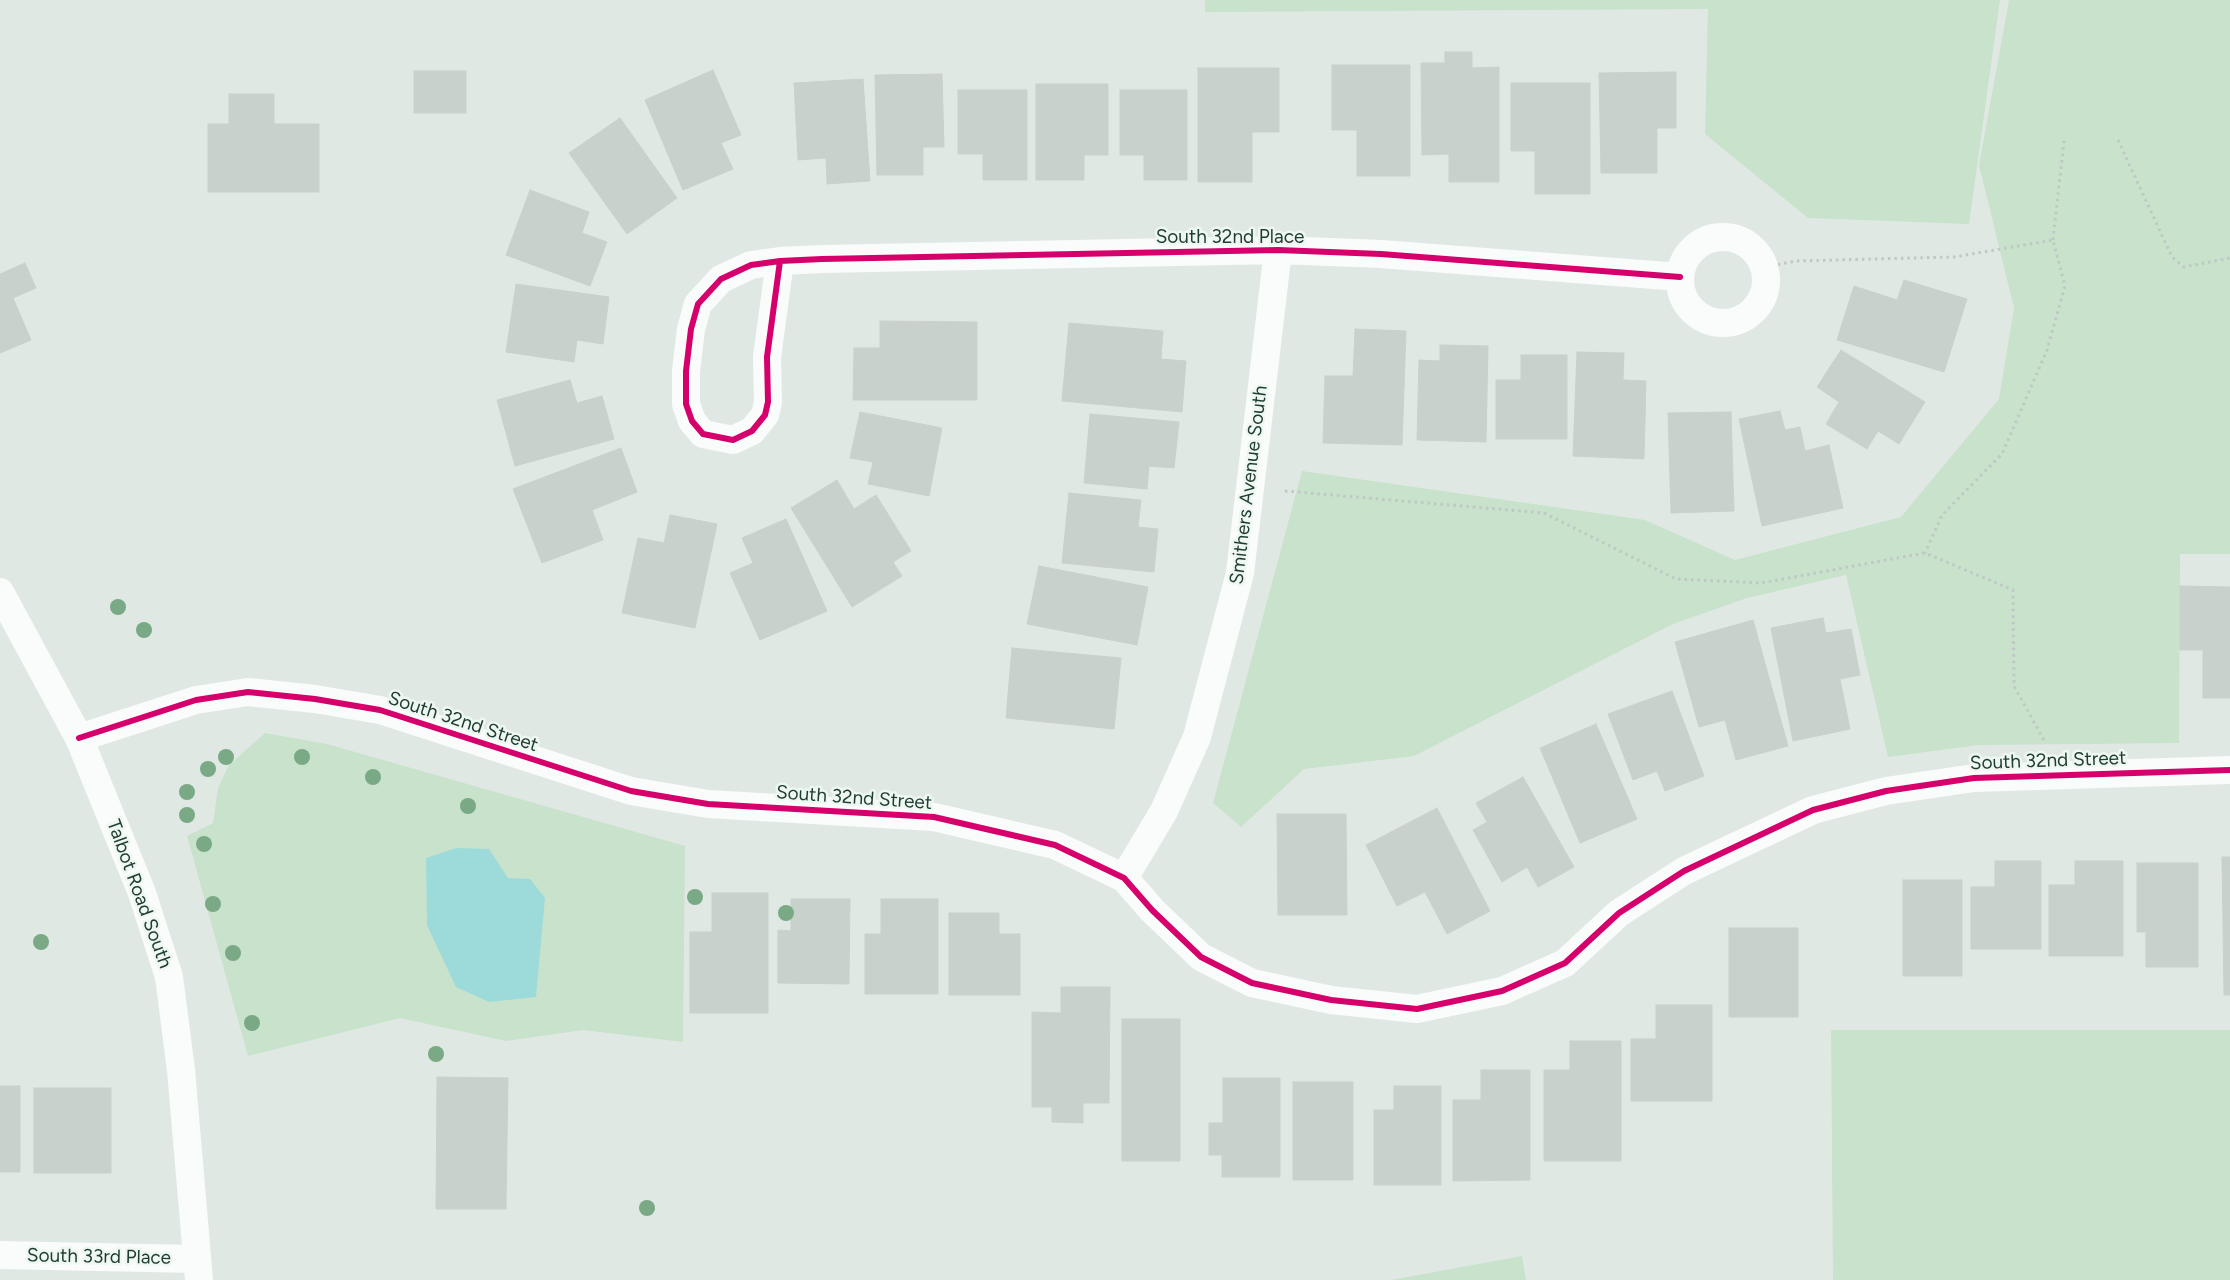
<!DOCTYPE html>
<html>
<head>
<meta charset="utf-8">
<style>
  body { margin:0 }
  canvas { display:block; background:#e0e8e4 }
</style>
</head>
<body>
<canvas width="2230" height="1280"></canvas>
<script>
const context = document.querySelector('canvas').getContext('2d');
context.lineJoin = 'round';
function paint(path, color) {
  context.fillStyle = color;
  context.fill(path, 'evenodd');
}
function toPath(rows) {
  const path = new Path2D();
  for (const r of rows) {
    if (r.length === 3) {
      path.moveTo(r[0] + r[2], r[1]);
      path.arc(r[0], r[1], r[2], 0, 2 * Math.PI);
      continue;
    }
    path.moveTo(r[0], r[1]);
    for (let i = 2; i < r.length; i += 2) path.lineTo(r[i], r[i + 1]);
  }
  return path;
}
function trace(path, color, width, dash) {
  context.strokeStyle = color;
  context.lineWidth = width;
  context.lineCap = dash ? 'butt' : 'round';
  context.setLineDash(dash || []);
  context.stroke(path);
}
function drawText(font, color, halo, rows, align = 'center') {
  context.font = font + ' Figtree,sans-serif';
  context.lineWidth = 5;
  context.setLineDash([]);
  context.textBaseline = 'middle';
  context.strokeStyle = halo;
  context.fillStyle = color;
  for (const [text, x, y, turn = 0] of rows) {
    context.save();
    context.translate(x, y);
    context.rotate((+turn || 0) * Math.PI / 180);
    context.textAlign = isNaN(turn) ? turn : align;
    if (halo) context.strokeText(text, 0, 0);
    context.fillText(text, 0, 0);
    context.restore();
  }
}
paint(toPath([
  [1205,0,2000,0,1969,224,1808,218,1705,134,1708,9,1205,12],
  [2009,0,2230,0,2230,554,2180,554,2179,743,1978,745,1888,757,1846,575,1747,598,1673,624,1414,756,1304,769,1241,827,1213,803,1302,471,1645,520,1735,560,1901,517,1999,399,2014,308,1979,165],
  [265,733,327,744,685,846,683,1042,583,1030,506,1041,400,1018,248,1056,187,836,213,823,218,788,229,765],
  [1831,1030,2230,1030,2230,1280,1833,1280],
  [1522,1256,1526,1280,1391,1280]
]), '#c8e2cc');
paint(toPath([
  [456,848,489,849,508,878,530,879,545,898,536,997,489,1002,456,987,427,925,426,858]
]), '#9ddbda');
const building = toPath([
  [1445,52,1472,52,1472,68,1499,67,1499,182,1449,182,1449,154,1422,155,1421,63,1445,63,1445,52],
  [1332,65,1410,65,1410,176,1357,176,1357,130,1332,130,1332,65],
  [1198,68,1279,68,1279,132,1252,132,1252,182,1198,182,1198,68],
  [713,70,741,135,721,143,733,169,683,190,645,100,713,70],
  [414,71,466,71,466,113,414,113,414,71],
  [1676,72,1676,128,1657,128,1657,173,1601,173,1599,73,1676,72],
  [942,74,944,147,923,147,923,175,877,175,875,75,942,74],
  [863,79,870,181,827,184,826,158,798,160,794,83,863,79],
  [1511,83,1590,83,1590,194,1535,194,1535,151,1511,151,1511,83],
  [1036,84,1108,84,1108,155,1084,155,1084,180,1036,180,1036,84],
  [958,90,1027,90,1027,180,983,180,983,154,958,154,958,90],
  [1120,90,1187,90,1187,180,1144,180,1144,155,1120,155,1120,90],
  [229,94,274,94,274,124,319,124,319,192,208,192,208,124,229,124,229,94],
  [620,118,677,198,627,234,569,153,620,118],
  [530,190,589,212,582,233,607,242,590,286,506,255,530,190],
  [25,263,36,288,13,298,31,340,0,353,0,274,25,263],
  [1904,280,1967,299,1944,372,1837,340,1854,286,1897,300,1904,280],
  [516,284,609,297,603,344,577,340,574,362,506,352,516,284],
  [880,321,977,322,977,400,853,400,854,348,880,348,880,321],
  [1069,323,1163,331,1161,359,1186,361,1182,412,1062,401,1069,323],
  [1355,329,1406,331,1402,445,1323,443,1325,376,1353,376,1355,329],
  [1440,345,1488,346,1486,442,1417,440,1419,360,1440,361,1440,345],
  [1841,350,1925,402,1899,444,1878,431,1867,449,1826,424,1839,402,1817,387,1841,350],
  [1577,352,1624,353,1623,380,1646,381,1644,459,1573,456,1577,352],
  [1521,355,1567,355,1567,439,1496,439,1496,380,1521,380,1521,355],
  [570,380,577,403,602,396,614,439,515,466,497,400,570,380],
  [1780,411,1785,430,1800,427,1805,451,1829,445,1843,508,1762,526,1739,419,1780,411],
  [860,412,942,428,929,496,868,484,873,462,850,458,860,412],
  [1731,412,1734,511,1671,513,1668,413,1731,412],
  [1090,414,1179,422,1174,468,1149,466,1147,489,1084,483,1090,414],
  [621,448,637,492,592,510,603,540,542,563,513,489,621,448],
  [837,480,854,509,876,495,911,551,893,562,902,576,852,607,791,508,837,480],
  [1069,493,1141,500,1138,527,1158,529,1154,572,1062,563,1069,493],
  [670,515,717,524,695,628,622,613,638,538,664,543,670,515],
  [786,519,827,611,760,640,730,573,753,563,742,538,786,519],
  [1039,566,1148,587,1137,645,1027,624,1039,566],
  [2180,586,2230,587,2230,698,2203,698,2203,650,2180,650,2180,586],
  [1823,618,1826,633,1851,629,1860,675,1840,679,1850,729,1793,741,1771,628,1823,618],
  [1753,620,1788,746,1736,760,1725,720,1699,727,1675,642,1753,620],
  [1012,648,1121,658,1114,729,1006,718,1012,648],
  [1672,691,1704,776,1665,791,1657,771,1633,780,1608,714,1672,691],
  [1596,724,1637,819,1580,843,1540,748,1596,724],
  [1523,777,1574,867,1538,887,1527,867,1502,882,1473,830,1487,822,1476,803,1523,777],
  [1437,808,1490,911,1447,934,1425,892,1397,906,1366,845,1437,808],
  [1277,814,1346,814,1347,915,1278,915,1277,814],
  [2222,857,2230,857,2230,995,2224,995,2222,857],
  [1995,861,2041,861,2041,949,1971,949,1971,887,1995,887,1995,861],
  [2075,861,2123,861,2123,956,2049,956,2049,885,2075,885,2075,861],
  [2137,863,2198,863,2198,967,2146,967,2146,932,2137,932,2137,863],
  [1903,880,1962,880,1962,976,1903,976,1903,880],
  [712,893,768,893,768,1013,690,1013,690,932,712,932,712,893],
  [791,899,850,899,849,984,778,983,778,930,791,931,791,899],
  [881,899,938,899,938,994,865,994,865,934,881,934,881,899],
  [949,913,999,913,999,934,1020,934,1020,995,949,995,949,913],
  [1729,928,1798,928,1798,1017,1729,1017,1729,928],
  [1061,987,1110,987,1109,1103,1083,1103,1083,1123,1052,1122,1052,1107,1032,1107,1032,1012,1061,1013,1061,987],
  [1656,1005,1712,1005,1712,1101,1631,1101,1631,1039,1656,1039,1656,1005],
  [1122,1019,1180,1019,1180,1161,1122,1161,1122,1019],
  [1570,1041,1621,1041,1621,1161,1544,1161,1544,1070,1570,1070,1570,1041],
  [1481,1070,1530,1070,1530,1180,1453,1181,1453,1100,1481,1100,1481,1070],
  [437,1077,508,1078,506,1209,436,1209,437,1077],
  [1223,1078,1280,1078,1280,1177,1222,1177,1222,1155,1209,1155,1209,1123,1223,1123,1223,1078],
  [1293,1082,1353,1082,1353,1180,1293,1180,1293,1082],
  [0,1086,20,1086,20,1172,0,1172,0,1086],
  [1394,1086,1441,1086,1441,1185,1374,1185,1374,1110,1394,1110,1394,1086],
  [34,1088,111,1088,111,1173,34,1173,34,1088]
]);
paint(building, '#c9d1cd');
trace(building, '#c9d1cd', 1);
trace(toPath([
  [2118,140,2172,257,2184,267,2230,258],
  [2053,240,2064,141],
  [1765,267,1796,261,1954,257,2053,240,2065,286,2047,350,2002,454,1942,515,1925,553],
  [1285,491,1544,513,1676,579,1761,583,1925,553,2013,590,2014,686,2045,742]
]), '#bec8c4', 3, [2.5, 4]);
trace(toPath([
  [1723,280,43],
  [780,261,767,357,768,402,765,415,752,431,733,440,703,434,692,421,686,404,686,371,691,329,698,304,721,279,751,265,780,261,822,259,1278,250,1381,254,1680,277],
  [79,738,196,700,248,692,315,699,380,710,631,791,708,804,934,817,1055,845,1124,878,1152,910,1201,957,1252,983,1331,1000,1417,1009,1502,991,1565,963,1619,913,1684,871,1813,810,1886,791,1974,778,2230,770],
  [1124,878,1164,811,1197,737,1240,573,1278,250],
  [0,1255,197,1259]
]), '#fafcfb', 28);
trace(toPath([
  [0,592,79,738,142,893,169,977,181,1070,199,1280]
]), '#fafcfb', 28);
trace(toPath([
  [780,261,767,357,768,402,765,415,752,431,733,440,703,434,692,421,686,404,686,371,691,329,698,304,721,279,751,265,780,261,822,259,1278,250,1381,254,1680,277],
  [79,738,196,700,248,692,315,699,380,710,631,791,708,804,934,817,1055,845,1124,878,1152,910,1201,957,1252,983,1331,1000,1417,1009,1502,991,1565,963,1619,913,1684,871,1813,810,1886,791,1974,778,2230,770]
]), '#d6006c', 6);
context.fillStyle = '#79a985';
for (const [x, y] of [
  [118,607],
  [144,630],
  [226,757],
  [302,757],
  [208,769],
  [373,777],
  [187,792],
  [468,806],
  [187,815],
  [204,844],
  [695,897],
  [213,904],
  [786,913],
  [41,942],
  [233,953],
  [252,1023],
  [436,1054],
  [647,1208]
]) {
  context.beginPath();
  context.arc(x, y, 8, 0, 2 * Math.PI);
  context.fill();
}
drawText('19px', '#1e3c2f', '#eef7f1', [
  ["South 32nd Place",1230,237],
  ["Smithers Avenue South",1249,485,-83],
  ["South 32nd Street",463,722,18],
  ["South 32nd Street",2048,761,-2],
  ["South 32nd Street",854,798,4],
  ["Talbot Road South",139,894,70],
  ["South 33rd Place",99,1257,1]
]);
</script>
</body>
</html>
